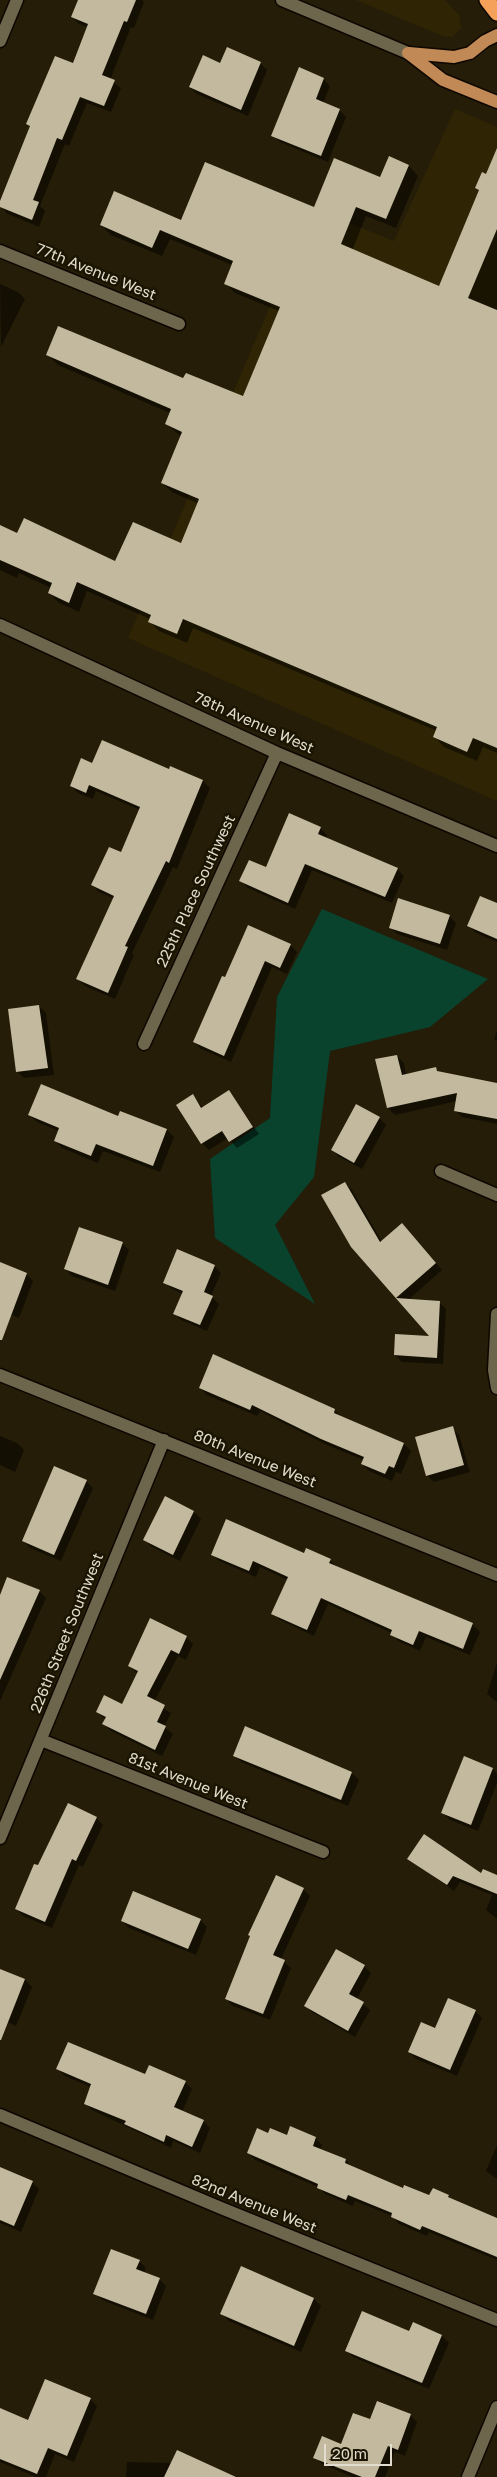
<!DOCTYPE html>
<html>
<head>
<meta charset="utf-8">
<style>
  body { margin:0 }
  #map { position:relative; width:497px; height:2477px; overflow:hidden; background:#251d07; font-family:"Golos Text",sans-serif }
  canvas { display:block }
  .scale { position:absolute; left:324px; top:2444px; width:68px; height:22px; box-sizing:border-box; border:2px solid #e1dcce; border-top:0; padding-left:6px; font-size:15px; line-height:18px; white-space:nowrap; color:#e1dcce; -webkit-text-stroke:4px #1b1401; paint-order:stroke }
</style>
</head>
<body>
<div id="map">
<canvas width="497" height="2477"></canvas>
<div class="scale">20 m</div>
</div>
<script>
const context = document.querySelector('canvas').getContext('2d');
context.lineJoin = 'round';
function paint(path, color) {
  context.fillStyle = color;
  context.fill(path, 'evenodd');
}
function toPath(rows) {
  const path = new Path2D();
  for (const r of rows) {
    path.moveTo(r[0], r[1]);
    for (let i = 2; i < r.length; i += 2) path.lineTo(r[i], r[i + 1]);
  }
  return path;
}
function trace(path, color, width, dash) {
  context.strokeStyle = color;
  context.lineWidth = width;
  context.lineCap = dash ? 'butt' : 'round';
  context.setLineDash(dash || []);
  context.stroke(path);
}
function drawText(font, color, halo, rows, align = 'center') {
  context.font = font + ' "Golos Text",sans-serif';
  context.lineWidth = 5;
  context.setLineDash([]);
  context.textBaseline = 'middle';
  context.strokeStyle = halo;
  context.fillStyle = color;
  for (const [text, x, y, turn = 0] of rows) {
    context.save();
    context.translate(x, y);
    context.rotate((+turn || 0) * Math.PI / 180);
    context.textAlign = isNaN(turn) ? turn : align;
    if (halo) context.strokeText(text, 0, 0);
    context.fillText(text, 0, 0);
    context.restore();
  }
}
paint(toPath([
  [356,0,445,0,459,15,461,28,452,37,443,36],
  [455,109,497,127,497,801,128,638,312,208,394,241]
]), '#2f2505');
paint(toPath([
  [322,909,488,979,430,1027,330,1051,314,1177,275,1225,315,1304,215,1238,210,1159,270,1118,277,997]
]), '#09432e');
paint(toPath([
  [79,0,142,0,144,2,134,28,131,27,110,80,121,88,111,112,87,103,69,146,65,144,40,206,45,211,39,227,6,213,0,204,31,127,28,124,73,65,88,27,79,24,72,17],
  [260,63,267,70,248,116,197,94,190,87,220,65],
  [323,79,330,86,323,103,339,110,346,117,328,162,280,142,273,135],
  [390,158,409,166,418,176,396,228,366,216,352,251,440,287,480,191,477,188,497,166,497,753,483,747,477,761,444,747,435,737,437,731,193,628,187,643,159,631,149,621,150,619,87,591,79,612,59,603,49,593,51,588,19,573,17,578,0,570,0,527,18,535,116,563,181,545,199,504,172,492,162,483,181,436,166,424,170,413,58,365,48,355,184,380,243,397,279,311,235,293,225,283,232,265,170,239,162,256,111,235,101,225,182,222,315,209,381,179],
  [0,284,18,292,25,299,1,347],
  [93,764,170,770,171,768,203,781,210,788,177,869,173,867,132,953,134,955,115,999,85,986,78,979,115,899,99,892,92,885,122,854,140,810,96,791,93,799,78,793,71,786],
  [320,828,327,835,326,839,397,869,404,876,392,903,312,870,295,909,248,888,241,881,266,869],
  [497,905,497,942,476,933,469,926],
  [449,916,456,923,447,950,397,934,390,927],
  [290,945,297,952,287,974,272,967,231,1062,201,1049,194,1042,226,979],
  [39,1006,46,1013,54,1075,24,1078,17,1071],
  [497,1031,497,1041,494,1039],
  [397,1056,404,1063,406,1075,435,1069,439,1073,497,1084,497,1124,462,1117,455,1110,457,1101,395,1115,388,1108],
  [229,1092,259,1134,237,1148,228,1138,209,1150,202,1143,193,1096,203,1108],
  [121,1113,167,1130,174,1137,160,1172,103,1151,98,1163,62,1148,55,1141,59,1131,37,1122,30,1115,119,1118],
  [379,1118,386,1125,362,1169,339,1157,332,1150],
  [345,1183,352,1190,382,1242,409,1232,442,1270,408,1300,439,1302,446,1309,443,1364,402,1362,395,1355,432,1338,352,1247],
  [122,1243,129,1250,115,1291,72,1276,65,1269],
  [0,1264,26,1274,33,1281,19,1318,0,1310],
  [214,1266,221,1273,211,1296,219,1304,207,1331,181,1320,174,1313,183,1294,172,1289,165,1282],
  [214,1355,335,1410,342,1418,404,1444,411,1451,401,1474,396,1472,392,1481,369,1471,362,1464,364,1460,329,1446,260,1411,257,1416,207,1395,200,1388],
  [452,1428,459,1435,470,1472,434,1482,427,1475],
  [0,1436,17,1443,24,1450,15,1472,0,1465],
  [86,1481,93,1488,61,1561,30,1548,23,1541],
  [165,1498,194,1512,201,1519,180,1561,152,1547,145,1540],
  [212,1554,305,1554,330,1560,338,1568,473,1625,480,1632,470,1655,426,1637,420,1651,398,1641,392,1633,328,1604,314,1636,280,1620,273,1613,288,1580,260,1567,256,1577,219,1561],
  [39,1591,46,1598,0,1701,0,1598],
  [186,1637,193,1644,186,1660,178,1656,154,1702,171,1713,164,1727,173,1734,162,1756,111,1731,104,1724,106,1720,97,1712,123,1705,138,1674,129,1666],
  [497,1663,497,1702,487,1694],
  [245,1728,352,1773,359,1780,348,1806,241,1762,234,1755],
  [465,1758,493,1769,497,1774,497,1783,478,1831,450,1820,443,1813],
  [96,1818,103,1825,83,1867,79,1865,52,1928,23,1916,16,1909,38,1867],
  [409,1859,497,1876,497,1919,486,1910,492,1895,460,1882,454,1891],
  [303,1889,310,1896,281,1959,291,1968,270,2020,233,2006,226,1999],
  [200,1920,207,1927,196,1955,129,1928,122,1921],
  [364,1966,371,1973,357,1999,370,2010,355,2037,313,2013,306,2006],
  [0,1970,25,1980,32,1987,16,2026,0,2019],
  [475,2011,482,2018,457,2076,416,2059,409,2052],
  [58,2069,146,2076,185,2082,192,2089,182,2112,203,2121,210,2128,200,2153,173,2141,171,2148,92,2110,85,2103,91,2087,65,2076],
  [269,2135,315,2138,322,2145,320,2150,346,2160,352,2167,403,2189,430,2197,448,2196,453,2200,497,2220,497,2260,429,2232,427,2236,399,2224,392,2216,355,2201,353,2206,325,2194,318,2187,255,2160,248,2153],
  [497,2145,497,2179,486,2171],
  [0,2172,32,2182,39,2189,21,2232,0,2223],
  [139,2261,146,2268,144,2273,159,2279,166,2286,153,2320,102,2300,95,2293],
  [241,2268,314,2299,321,2306,301,2352,229,2321,222,2314],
  [410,2333,442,2336,449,2343,429,2389,353,2357,346,2350],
  [90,2399,97,2406,74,2462,55,2454,46,2477,36,2477,0,2462,0,2410,29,2422],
  [410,2415,417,2422,405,2456,395,2452,385,2477,353,2477,322,2464,315,2457,342,2446,371,2421],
  [127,2462,172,2463,223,2477,126,2477]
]), '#0007');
paint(toPath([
  [78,0,136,0,127,22,124,21,102,75,115,80,104,106,80,97,62,140,57,138,33,200,39,202,32,220,0,207,0,201,30,126,26,124,55,56,73,63,88,24,71,17],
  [227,47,261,62,241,110,189,87,203,55,220,63],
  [299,67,324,78,316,99,340,109,321,156,271,136],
  [497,148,497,229,468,298,497,310,497,748,473,738,467,752,433,737,437,727,183,619,177,634,148,622,151,615,77,582,69,603,48,593,52,583,0,560,0,525,17,533,24,518,115,561,133,522,181,543,199,499,161,483,182,432,165,424,171,409,46,355,58,326,183,378,186,373,243,396,280,307,224,284,233,261,160,230,152,248,100,225,114,191,181,220,205,162,314,207,334,158,380,177,389,156,409,165,386,219,356,207,341,244,439,286,479,190,475,188,482,172,486,174],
  [102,740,169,769,170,766,203,780,169,863,166,861,125,946,128,947,108,993,76,979,114,896,91,885,109,847,121,852,140,807,89,785,86,793,70,786,81,758,92,763],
  [289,813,321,827,318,834,398,868,385,897,305,864,288,903,239,881,249,860,266,867],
  [480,896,497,903,497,939,467,926],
  [398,898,450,915,440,944,389,928],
  [248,925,291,944,280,968,265,961,224,1056,193,1042,222,976,225,977],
  [39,1005,48,1068,16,1072,8,1009],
  [397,1055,402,1075,436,1067,437,1071,497,1083,497,1119,454,1111,457,1093,387,1108,375,1059],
  [41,1084,118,1116,120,1111,167,1129,153,1166,96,1144,91,1156,54,1141,59,1128,28,1115],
  [229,1090,253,1127,229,1142,222,1131,201,1144,176,1105,193,1094,201,1108],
  [356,1104,380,1117,354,1163,331,1150],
  [345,1182,380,1242,402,1223,436,1263,396,1298,440,1301,437,1358,394,1355,395,1334,429,1336,351,1247,321,1195],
  [79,1227,123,1242,108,1285,64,1269],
  [177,1249,215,1265,204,1292,213,1296,200,1325,173,1314,183,1291,163,1283],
  [0,1262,27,1273,2,1340,0,1340],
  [213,1354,335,1409,334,1413,404,1443,394,1468,389,1466,385,1474,361,1464,364,1457,321,1439,252,1405,250,1410,199,1388],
  [453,1426,464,1465,426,1476,415,1437],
  [54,1466,87,1480,54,1555,22,1541],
  [165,1496,194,1511,173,1555,143,1540],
  [226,1519,304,1553,306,1548,331,1559,329,1563,473,1623,463,1649,419,1631,413,1645,390,1635,392,1630,321,1598,307,1630,271,1614,288,1577,253,1561,249,1571,211,1555],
  [7,1577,40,1590,0,1680,0,1595],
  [150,1618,187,1636,179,1654,171,1650,147,1696,165,1705,157,1722,166,1726,155,1750,102,1724,106,1717,96,1712,104,1695,122,1704,138,1671,128,1666],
  [245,1726,352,1772,341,1800,233,1756],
  [464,1756,493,1768,471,1825,441,1813],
  [68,1803,97,1817,76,1861,72,1859,45,1922,15,1909,34,1864,38,1865],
  [424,1834,481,1873,483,1869,497,1875,497,1894,453,1876,447,1885,407,1859],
  [276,1875,304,1888,273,1955,285,1960,263,2014,225,1999,250,1936,248,1935],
  [133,1891,201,1919,188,1949,121,1921],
  [336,1949,365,1965,349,1994,364,2002,348,2031,304,2006],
  [0,1969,25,1979,1,2040,0,2040],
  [448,1998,476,2010,450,2070,408,2052,421,2022,435,2028],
  [68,2042,145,2074,149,2065,186,2081,174,2107,204,2120,192,2147,166,2135,164,2142,124,2124,126,2121,84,2104,91,2084,56,2069],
  [290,2126,316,2137,313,2146,346,2159,345,2163,403,2188,404,2185,429,2195,433,2188,449,2195,448,2197,497,2218,497,2257,422,2226,420,2230,391,2217,392,2213,348,2195,346,2200,317,2188,318,2184,247,2153,257,2128,268,2133,270,2128,287,2135],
  [0,2167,33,2181,14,2226,0,2220],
  [111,2249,140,2260,136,2269,160,2278,146,2314,93,2294],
  [241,2266,314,2298,294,2346,220,2314],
  [362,2311,409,2331,413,2322,442,2335,422,2383,345,2351],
  [45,2379,91,2398,67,2456,48,2448,37,2474,0,2459,0,2408,28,2420],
  [377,2401,411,2414,398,2450,388,2446,375,2477,362,2477,313,2458,322,2436,341,2444,353,2413,370,2419],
  [177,2450,236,2477,164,2477]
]), '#c2b99e');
const minor = toPath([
  [282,0,408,53],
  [0,41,17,0],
  [0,251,179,324],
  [0,625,277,753,497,846],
  [144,1044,277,753],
  [441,1171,497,1195],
  [497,1314,494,1370,497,1388],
  [0,1375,497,1575],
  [41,1740,323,1852],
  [0,1838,164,1440],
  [0,2115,221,2208,497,2320],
  [468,2477,497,2407]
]);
const major = toPath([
  [408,53,443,80,497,102],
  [409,53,454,57,470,53,485,41,497,35]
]);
const highway = toPath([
  [487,0,497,13]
]);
trace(minor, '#0e0700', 15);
trace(major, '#0e0700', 15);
trace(highway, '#0e0700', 18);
trace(minor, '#6e654d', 12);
trace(major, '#c08955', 12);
trace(highway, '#f6a15a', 15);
drawText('15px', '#e1dcce', '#1b1401', [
  ["77th Avenue West",96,272,22],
  ["78th Avenue West",254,723,24],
  ["225th Place Southwest",196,891,-65],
  ["80th Avenue West",255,1459,22],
  ["226th Street Southwest",67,1633,-68],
  ["81st Avenue West",188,1781,22],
  ["82nd Avenue West",254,2204,22]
]);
</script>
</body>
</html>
